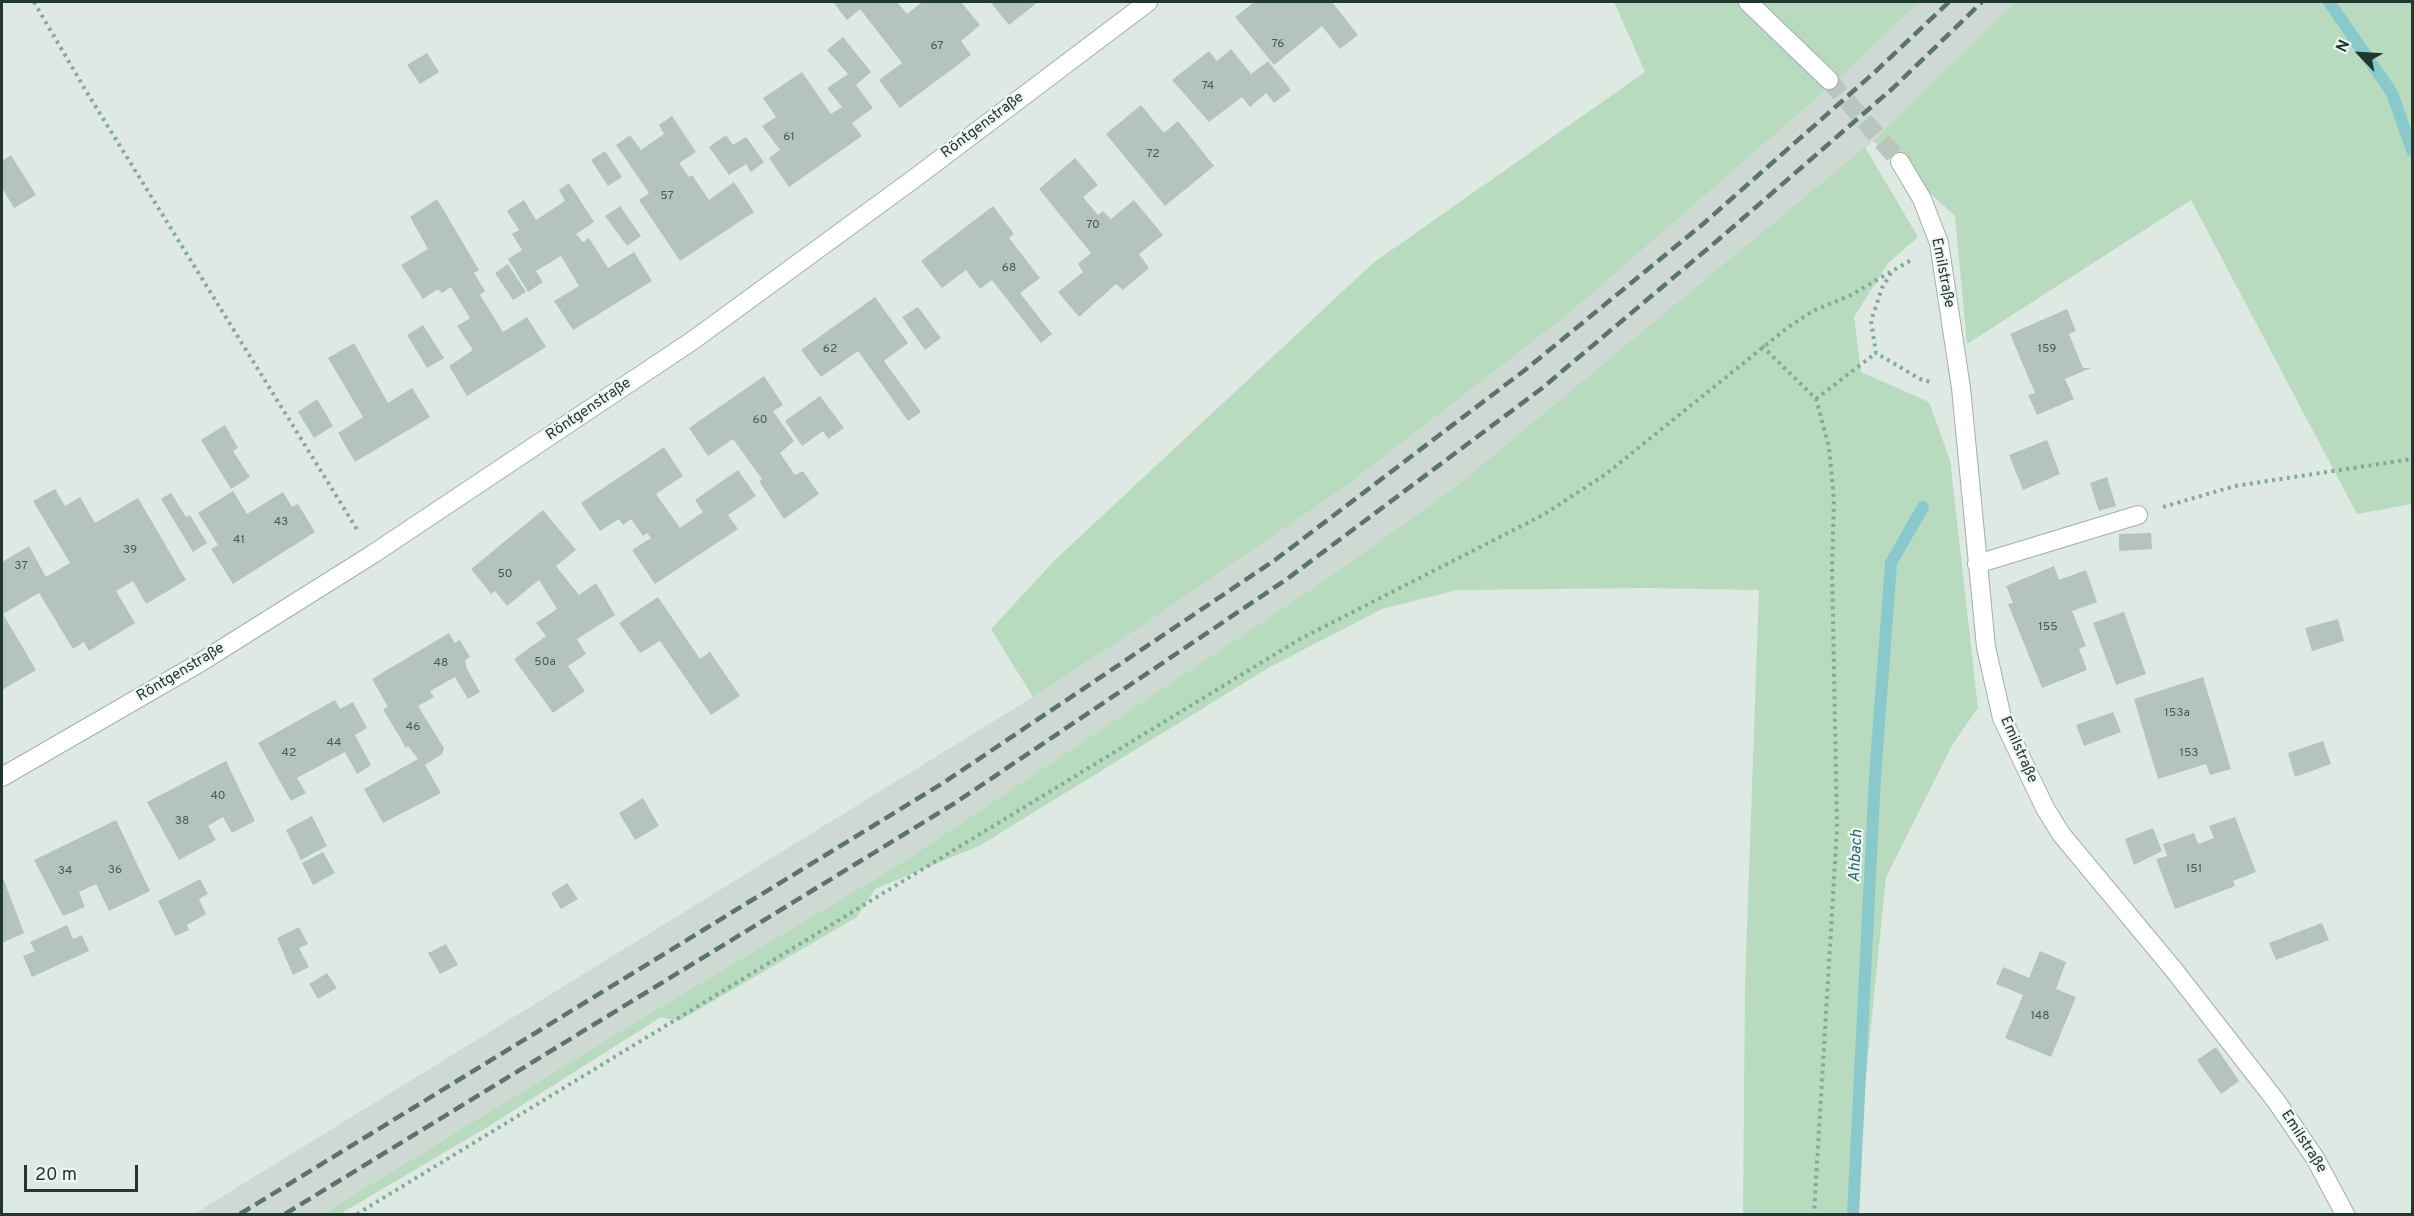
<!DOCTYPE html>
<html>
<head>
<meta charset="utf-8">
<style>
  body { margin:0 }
  #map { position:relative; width:2414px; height:1216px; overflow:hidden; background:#dfe9e3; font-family:Overpass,sans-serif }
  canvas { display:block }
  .frame { position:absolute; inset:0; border:3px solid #21382f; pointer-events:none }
  .north { position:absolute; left:2330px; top:24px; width:60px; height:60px; -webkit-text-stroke:4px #eff6f2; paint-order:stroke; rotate:295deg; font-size:16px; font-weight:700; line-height:24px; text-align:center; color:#21382f }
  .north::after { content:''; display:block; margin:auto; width:21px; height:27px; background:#21382f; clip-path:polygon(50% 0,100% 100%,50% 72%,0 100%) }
  .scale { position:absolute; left:24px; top:1165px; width:114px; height:27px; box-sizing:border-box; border:3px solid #21382f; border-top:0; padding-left:8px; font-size:18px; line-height:21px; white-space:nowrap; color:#21382f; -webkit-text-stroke:4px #eff6f2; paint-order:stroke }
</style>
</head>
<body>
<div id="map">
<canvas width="2414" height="1216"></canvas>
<div class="frame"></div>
<div class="north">N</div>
<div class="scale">20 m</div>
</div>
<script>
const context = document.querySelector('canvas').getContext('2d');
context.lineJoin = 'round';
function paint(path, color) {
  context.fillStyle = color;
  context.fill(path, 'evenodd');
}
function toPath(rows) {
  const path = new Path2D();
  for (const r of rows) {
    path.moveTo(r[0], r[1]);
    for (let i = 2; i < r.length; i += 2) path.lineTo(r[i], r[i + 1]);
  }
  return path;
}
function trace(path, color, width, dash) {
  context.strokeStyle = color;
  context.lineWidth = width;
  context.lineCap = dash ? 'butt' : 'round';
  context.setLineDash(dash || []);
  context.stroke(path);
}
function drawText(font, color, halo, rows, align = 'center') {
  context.font = font + ' Overpass,sans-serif';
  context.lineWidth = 4.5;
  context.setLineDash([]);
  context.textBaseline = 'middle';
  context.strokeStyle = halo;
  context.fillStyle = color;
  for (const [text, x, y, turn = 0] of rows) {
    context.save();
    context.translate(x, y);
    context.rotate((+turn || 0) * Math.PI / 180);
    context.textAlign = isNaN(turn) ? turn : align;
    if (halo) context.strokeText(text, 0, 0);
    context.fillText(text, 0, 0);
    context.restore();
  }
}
paint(toPath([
  [1919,2,2015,2,1873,141,1454,488,1328,578,897,866,649,1014,323,1214,194,1214,1033,697,1130,634,1346,486,1571,312,1837,80]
]), '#cdd9d2');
paint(toPath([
  [1614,2,1919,2,1837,80,1571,312,1346,486,1130,634,1033,697,991,629,1055,560,1373,263,1645,72],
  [2015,2,2412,2,2412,504,2357,514,2191,200,1967,344,1955,216,1873,141],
  [1865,147,1918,237,1888,263,1854,317,1861,372,1929,402,1950,460,1978,708,1952,745,1886,877,1852,1214,1743,1214,1745,983,1759,590,1647,588,1457,590,1382,609,1270,667,979,846,875,889,857,917,679,1021,661,1017,489,1126,340,1214,323,1214,649,1014,897,866,1328,578,1454,488]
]), '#b8dabe');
trace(toPath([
  [2329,2,2392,93,2412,150],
  [1853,1214,1875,777,1891,563,1923,507]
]), '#89c9cc', 12);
paint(toPath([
  [833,2,897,2,907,14,922,2,961,2,980,25,961,41,971,55,900,108,879,80,902,63,860,9,847,20],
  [990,2,1038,2,1009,25],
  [1254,2,1332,2,1358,35,1340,49,1322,26,1274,65,1235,17],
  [843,37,871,72,856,85,873,108,852,123,862,136,789,187,769,158,780,150,762,126,776,117,763,98,802,72,831,114,842,107,827,88,848,74,827,50],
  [1231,49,1251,74,1268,61,1291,90,1274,103,1266,93,1250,107,1242,97,1209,122,1172,80,1209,51,1217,61],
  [427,53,439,72,420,84,407,65],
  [1141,105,1164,133,1178,121,1214,166,1165,206,1106,134],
  [672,116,696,152,679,163,689,177,692,175,709,200,734,182,754,212,680,261,639,200,649,193,616,145,630,135,641,150,664,134,659,125],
  [726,135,733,145,746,137,764,162,751,172,746,164,729,175,709,147],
  [605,151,622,177,608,186,591,160],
  [11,155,36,195,14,208,2,188,2,161],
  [1075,158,1098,185,1083,197,1098,215,1103,211,1111,219,1134,200,1163,235,1139,254,1149,268,1123,290,1116,284,1079,317,1058,292,1083,272,1078,264,1091,253,1039,189],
  [569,183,594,222,576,234,583,242,589,238,608,268,634,252,652,281,573,330,554,301,579,286,561,256,536,271,543,282,528,292,508,259,522,250,512,234,519,230,507,211,524,200,536,220,565,201,559,190],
  [437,199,479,270,474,273,485,291,480,295,503,332,527,317,546,347,467,396,449,366,473,350,457,326,470,318,451,287,442,293,438,289,423,299,401,265,428,249,410,217],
  [620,206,641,236,627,246,605,216],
  [993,206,1014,234,1009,238,1040,278,1020,293,1052,334,1041,343,992,280,980,289,966,270,942,288,921,261],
  [508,264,526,292,513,300,495,273],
  [875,297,908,343,884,361,921,412,908,421,858,351,821,377,801,350],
  [918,307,941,338,925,350,902,317],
  [2067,309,2076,331,2069,334,2083,368,2091,368,2065,379,2074,399,2037,415,2028,395,2035,393,2010,334],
  [423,325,444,358,427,368,407,335],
  [354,343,388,403,412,388,430,417,355,462,338,433,363,417,328,358],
  [764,376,783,405,773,411,794,441,780,453,795,475,803,471,819,494,784,519,759,481,762,479,733,439,708,456,689,428],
  [820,396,844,428,828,439,823,431,802,446,785,421],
  [317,399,333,426,314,438,298,412],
  [225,425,238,448,233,451,250,477,231,489,201,440],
  [2047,440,2060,474,2023,490,2009,455],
  [664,447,683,476,656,494,680,528,703,512,695,500,738,470,756,496,728,515,738,529,655,584,632,550,651,538,647,533,643,536,631,519,623,525,619,519,600,531,581,503],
  [2107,477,2116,506,2099,511,2090,483],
  [55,489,65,506,80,497,95,523,138,498,186,580,146,604,133,581,116,591,135,623,89,651,84,642,73,649,39,593,3,614,36,670,2,690,2,562,29,546,46,577,70,563,33,501],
  [233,491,247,514,283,492,292,507,298,504,315,532,233,584,211,549,218,545,198,513],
  [171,493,186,517,190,515,207,543,193,552,161,499],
  [543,510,576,550,556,566,579,595,596,583,615,615,577,639,586,654,568,666,585,691,553,713,514,659,546,636,536,623,557,609,539,580,507,606,495,591,491,594,471,569],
  [2151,533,2152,549,2119,551,2119,534],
  [2054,566,2059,580,2086,570,2097,602,2072,611,2086,646,2079,649,2087,670,2042,688,2008,604,2013,603,2006,586],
  [658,597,700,659,710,652,740,696,711,715,660,641,640,653,619,623],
  [2124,612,2146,674,2116,685,2093,623],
  [2338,619,2344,641,2312,651,2305,628],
  [449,633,455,643,460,640,470,657,465,660,467,669,480,692,468,699,455,677,430,691,434,697,418,706,444,748,442,754,425,765,441,793,383,823,364,789,418,759,408,746,406,748,383,709,388,707,372,679],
  [2203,677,2231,769,2210,775,2206,764,2158,779,2134,699],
  [335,700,340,709,353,702,367,728,355,735,371,765,357,774,345,752,297,778,306,793,291,801,258,743],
  [2113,712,2121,732,2084,746,2076,725],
  [2323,741,2331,764,2295,777,2288,753],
  [226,761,255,821,232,833,223,817,208,826,216,840,179,860,147,802],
  [643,798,659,826,635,840,619,813],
  [312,816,327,846,301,860,286,830],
  [2235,817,2256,872,2233,881,2235,886,2175,909,2156,859,2167,856,2163,844,2194,833,2198,844,2214,838,2209,826],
  [116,820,150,891,109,911,96,884,79,892,85,907,63,916,34,860],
  [2153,828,2162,851,2134,865,2125,839],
  [323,852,335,873,313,885,302,863],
  [2,875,24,933,2,943],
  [200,879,208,894,199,899,206,914,187,925,189,930,175,936,158,901],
  [567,883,578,899,561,909,551,893],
  [2322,923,2329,940,2276,960,2269,943],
  [67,925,73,939,82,935,89,951,32,977,23,956,35,951,30,942],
  [299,927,308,944,299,948,309,967,293,975,277,938],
  [446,944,458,965,440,974,428,953],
  [2040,951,2066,962,2056,989,2076,997,2051,1057,2005,1038,2023,995,1996,984,2003,967,2029,978],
  [327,973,337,988,318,999,309,984],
  [2216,1047,2239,1081,2221,1094,2197,1060]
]), '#b4c4bc');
trace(toPath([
  [1829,80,1900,162]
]), '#b9c6bf', 18, [18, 9]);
const minor = toPath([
  [1748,2,1829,80],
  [1900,162,1922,199,1939,243,1961,388,1986,647,2002,718,2045,808,2061,834,2174,970,2276,1101,2315,1158,2345,1214],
  [1977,564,2138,515],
  [2,777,201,662,373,554,692,341,915,178,1148,2]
]);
trace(minor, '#a2b0a9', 20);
trace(toPath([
  [34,2,86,91,358,531],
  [1891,273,1882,288,1871,321,1876,353,1922,380,1932,382],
  [1762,346,1816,399,1829,447,1834,500,1832,566,1837,829,1814,1214],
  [1816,399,1876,353],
  [2163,507,2235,486,2412,459],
  [357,1214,1300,639,1543,515,1606,474,1787,328,1813,311,1851,295,1913,259]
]), '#81ab99', 4, [3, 4.5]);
trace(minor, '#fff', 18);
trace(toPath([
  [240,1214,943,783,1275,560,1525,370,1703,224,1876,71,1949,2],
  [285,1214,955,803,1287,579,1541,389,1718,240,1893,88,1982,2]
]), '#5b746b', 4.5, [12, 6]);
drawText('12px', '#465b52', null, [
  ["76",1278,45],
  ["67",937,47],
  ["74",1208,87],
  ["61",789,138],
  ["72",1153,155],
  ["57",667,197],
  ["70",1093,226],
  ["68",1009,269],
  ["62",830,350],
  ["159",2047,350],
  ["60",760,421],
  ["43",281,523],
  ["41",239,541],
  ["39",130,551],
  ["37",21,567],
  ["50",505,575],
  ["155",2048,628],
  ["50a",545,663],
  ["48",441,664],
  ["153a",2177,714],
  ["46",413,728],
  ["44",334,744],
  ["42",289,754],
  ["153",2189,754],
  ["40",218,797],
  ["38",182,822],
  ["151",2194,870],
  ["36",115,871],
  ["34",65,872],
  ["148",2040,1017]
]);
drawText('15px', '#21382f', '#eff6f2', [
  ["Röntgenstraße",983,126,-37],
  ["Emilstraße",1942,273,79],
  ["Röntgenstraße",589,410,-34],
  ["Röntgenstraße",181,673,-31],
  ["Emilstraße",2018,750,66],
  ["Emilstraße",2303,1142,57]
]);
drawText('italic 16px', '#1f6b70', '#eff6f2', [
  ["Ahbach",1857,856,-87]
]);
</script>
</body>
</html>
